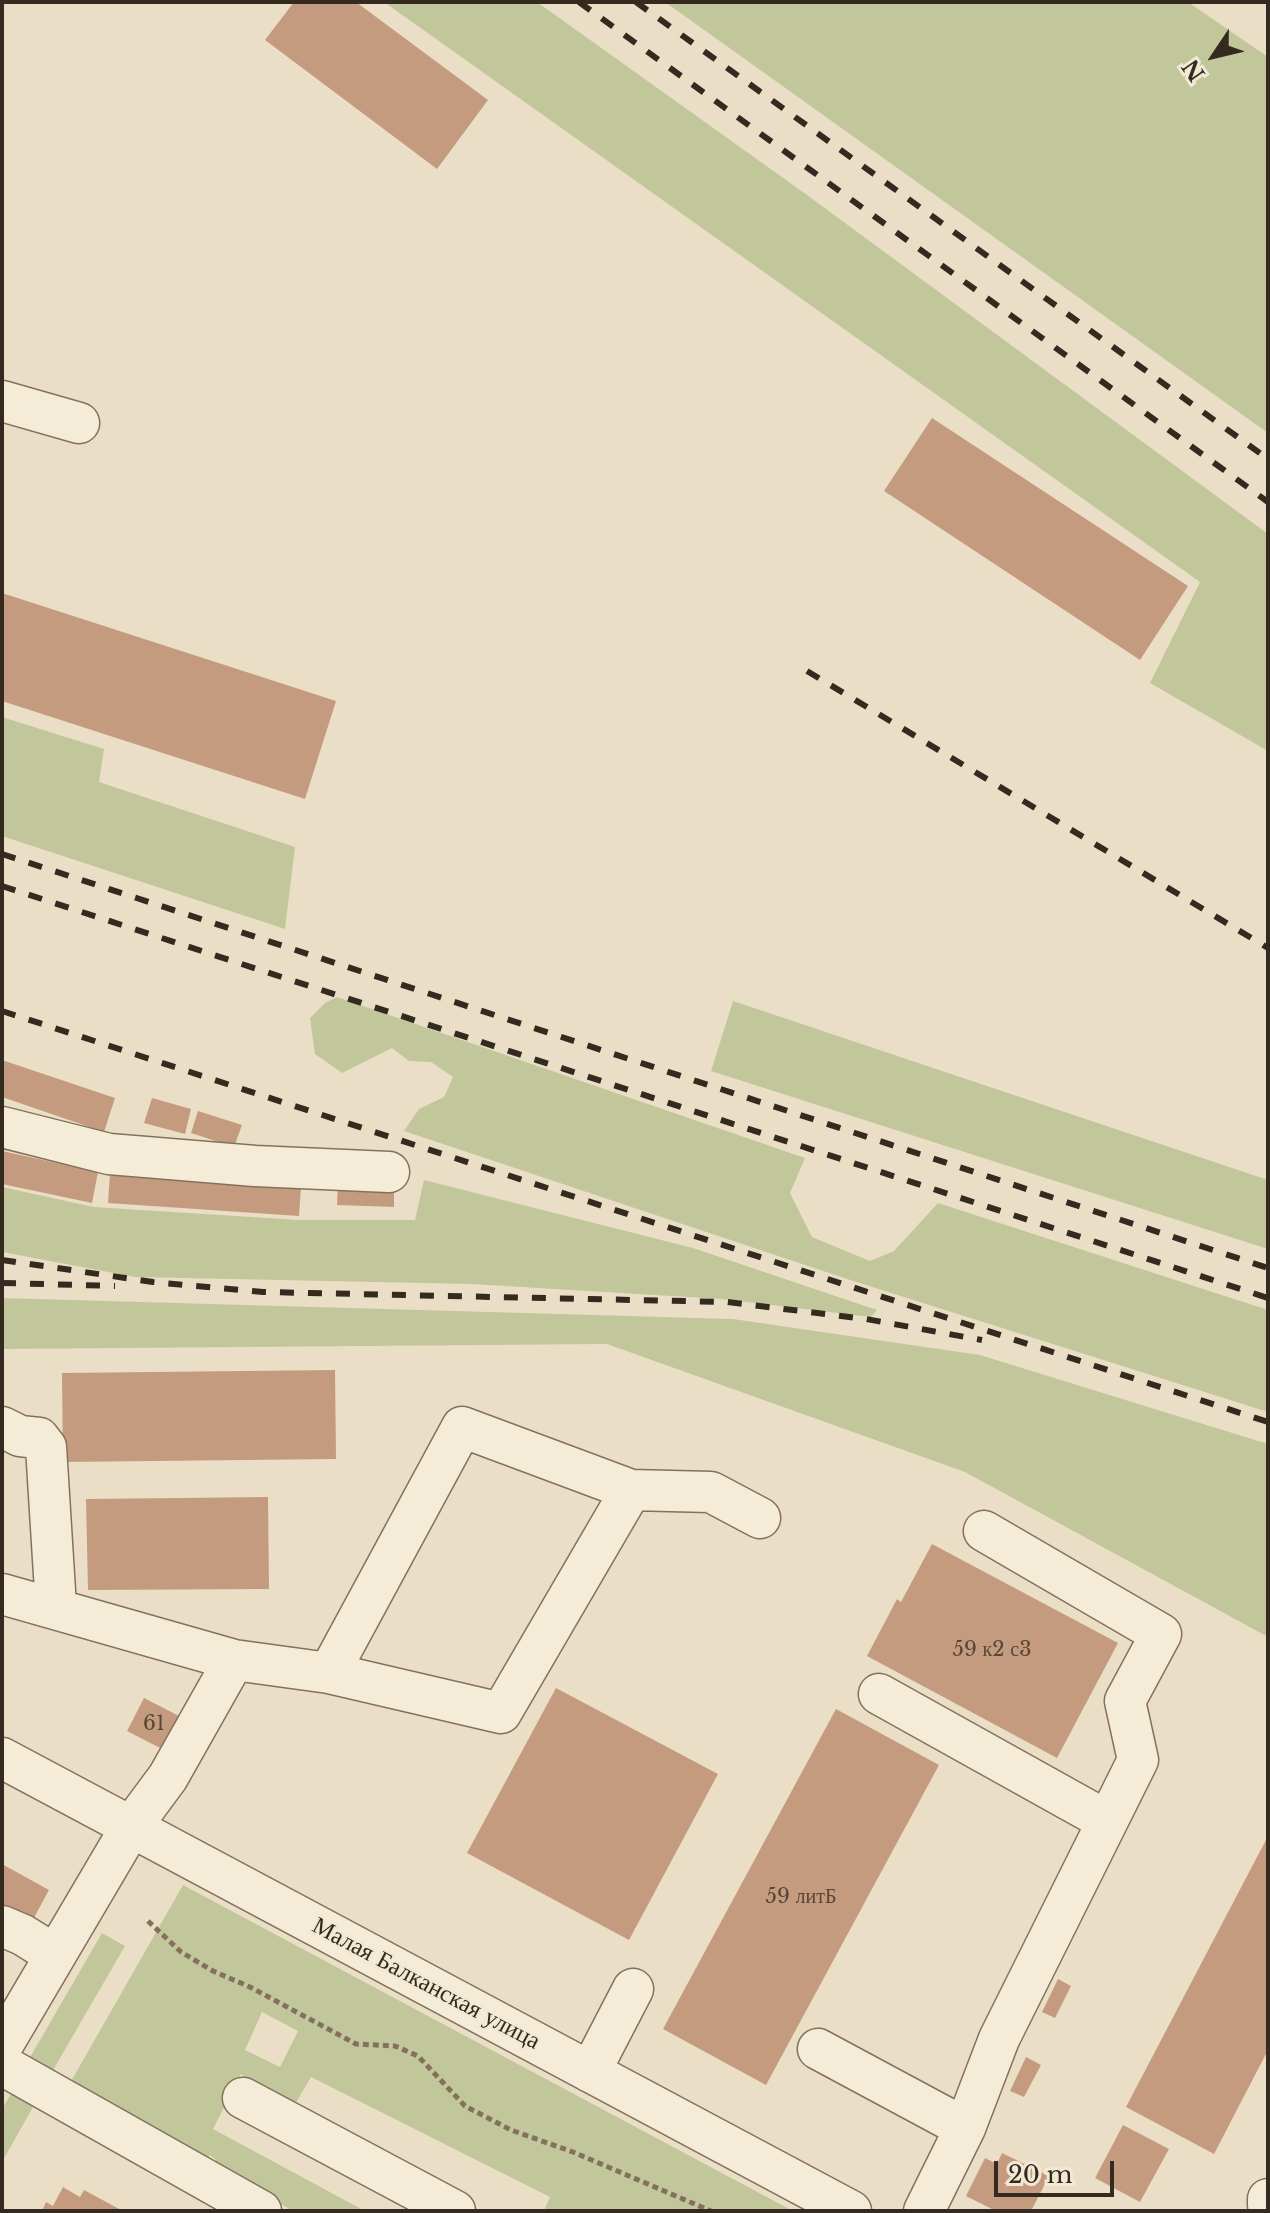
<!DOCTYPE html>
<html>
<head>
<meta charset="utf-8">
<style>
  body { margin:0 }
  #map { position:relative; width:1270px; height:2213px; overflow:hidden; background:#eadfc6; font-family:"Libre Baskerville",serif }
  canvas { display:block }
  .frame { position:absolute; inset:0; border:4px solid #352a20; pointer-events:none }
  .north { position:absolute; left:1174px; top:16px; width:80px; height:80px; -webkit-text-stroke:6px #f2e9d5; paint-order:stroke; rotate:235deg; font-size:22px; font-weight:700; line-height:32px; text-align:center; color:#352a20 }
  .north::after { content:''; display:block; margin:auto; width:28px; height:36px; background:#352a20; clip-path:polygon(50% 0,100% 100%,50% 72%,0 100%) }
  .scale { position:absolute; left:994px; top:2161px; width:120px; height:36px; box-sizing:border-box; border:4px solid #352a20; border-top:0; padding-left:10px; font-size:24px; line-height:28px; white-space:nowrap; color:#352a20; -webkit-text-stroke:6px #f2e9d5; paint-order:stroke }
</style>
</head>
<body>
<div id="map">
<canvas width="1270" height="2213"></canvas>
<div class="frame"></div>
<div class="north">N</div>
<div class="scale">20 m</div>
</div>
<script>
const context = document.querySelector('canvas').getContext('2d');
context.lineJoin = 'round';
function paint(path, color) {
  context.fillStyle = color;
  context.fill(path, 'evenodd');
}
function toPath(rows) {
  const path = new Path2D();
  for (const r of rows) {
    path.moveTo(r[0], r[1]);
    for (let i = 2; i < r.length; i += 2) path.lineTo(r[i], r[i + 1]);
  }
  return path;
}
function trace(path, color, width, dash) {
  context.strokeStyle = color;
  context.lineWidth = width;
  context.lineCap = dash ? 'butt' : 'round';
  context.setLineDash(dash || []);
  context.stroke(path);
}
function drawText(font, color, halo, rows, align = 'center') {
  context.font = font + ' "Libre Baskerville",serif';
  context.lineWidth = 6;
  context.setLineDash([]);
  context.textBaseline = 'middle';
  context.strokeStyle = halo;
  context.fillStyle = color;
  for (const [text, x, y, turn = 0] of rows) {
    context.save();
    context.translate(x, y);
    context.rotate((+turn || 0) * Math.PI / 180);
    context.textAlign = isNaN(turn) ? turn : align;
    if (halo) context.strokeText(text, 0, 0);
    context.fillText(text, 0, 0);
    context.restore();
  }
}
paint(toPath([
  [384,2,537,2,807,195,1268,534,1268,751,1150,683,1200,582],
  [665,2,1188,2,1268,57,1268,433],
  [2,717,104,749,99,782,295,847,285,929,2,836],
  [337,997,805,1158,790,1193,812,1237,870,1261,894,1251,938,1203,1268,1310,1268,1412,847,1279,404,1131,419,1109,444,1097,453,1077,431,1062,409,1061,392,1048,342,1073,315,1054,310,1018,325,1003],
  [733,1001,1268,1180,1268,1249,711,1071],
  [424,1180,693,1248,877,1310,871,1317,722,1299,471,1284,135,1277,2,1252,2,1187,94,1207,299,1220,415,1220],
  [2,1298,733,1319,980,1355,1268,1444,1268,1637,965,1472,607,1344,2,1349],
  [183,1885,340,1969,793,2211,544,2211,550,2197,311,2077,294,2106,241,2074,213,2129,365,2211,293,2211,212,2165,216,2160,210,2155,206,2161,70,2083],
  [262,2012,298,2031,280,2067,245,2050],
  [102,1933,125,1946,52,2072,29,2059],
  [11,2094,33,2107,2,2162,2,2109]
]), '#c2c79b');
paint(toPath([
  [294,2,356,2,488,100,437,169,265,40],
  [932,418,1188,586,1140,660,884,491],
  [2,593,336,701,305,799,2,701],
  [2,1060,115,1098,104,1132,2,1097],
  [152,1098,191,1109,185,1134,144,1123],
  [198,1111,242,1125,234,1147,191,1133],
  [2,1151,98,1172,92,1203,2,1184],
  [110,1174,301,1186,299,1216,108,1203],
  [338,1181,394,1183,394,1207,337,1205],
  [335,1370,336,1459,63,1462,62,1373],
  [268,1497,269,1589,88,1590,86,1499],
  [932,1544,1118,1643,1057,1758,867,1656,897,1599,901,1602],
  [556,1688,718,1774,629,1940,467,1853],
  [144,1698,181,1717,164,1750,127,1731],
  [836,1709,939,1765,766,2085,663,2029],
  [1268,1836,1268,2050,1214,2154,1126,2107],
  [2,1864,49,1890,30,1925,2,1909],
  [1058,1979,1071,1986,1055,2018,1042,2012],
  [1026,2057,1041,2065,1024,2097,1010,2091],
  [1123,2125,1169,2149,1140,2202,1095,2178],
  [1002,2153,1049,2176,1031,2211,996,2211,966,2196,985,2158,997,2164],
  [63,2187,80,2197,84,2190,123,2211,42,2211,46,2202,53,2206]
]), '#c49b7f');
const minor = toPath([
  [2,401,79,423],
  [2,1127,109,1154,255,1166,389,1172],
  [2,1427,20,1436,39,1438,46,1447,56,1607],
  [2,1594,234,1660,329,1673,501,1713,631,1490],
  [329,1673,462,1427,631,1490,711,1492,760,1518],
  [879,1694,1107,1821],
  [2,1758,851,2211],
  [2,1926,23,1935,55,1955],
  [2,2046,131,1827,168,1777,234,1660],
  [818,2049,965,2128],
  [2,2065,261,2211],
  [590,2072,633,1989],
  [243,2098,455,2211],
  [1268,2199,1268,2205],
  [924,2211,965,2128,999,2039,1138,1760,1125,1701,1161,1634,984,1531]
]);
trace(minor, '#83715d', 43);
trace(toPath([
  [148,1921,181,1952,213,1971,250,1987,356,2044,395,2046,418,2056,465,2106,511,2130,573,2152,711,2211]
]), '#83715d', 5, [6, 4]);
trace(minor, '#f5ecd8', 40);
trace(toPath([
  [579,2,1268,502],
  [636,2,1268,459],
  [807,671,1268,948],
  [2,854,1268,1268],
  [2,886,1268,1298],
  [2,1011,1268,1422],
  [2,1260,153,1282,263,1292,727,1302,866,1319,982,1340],
  [2,1283,115,1286]
]), '#352a20', 6, [14, 14]);
drawText('20px', '#594638', null, [
  ["59 к2 с3",992,1650],
  ["61",154,1724],
  ["59 литБ",801,1897]
]);
drawText('24px', '#352a20', '#f2e9d5', [
  ["Малая Балканская улица",426,1984,28]
]);
</script>
</body>
</html>
